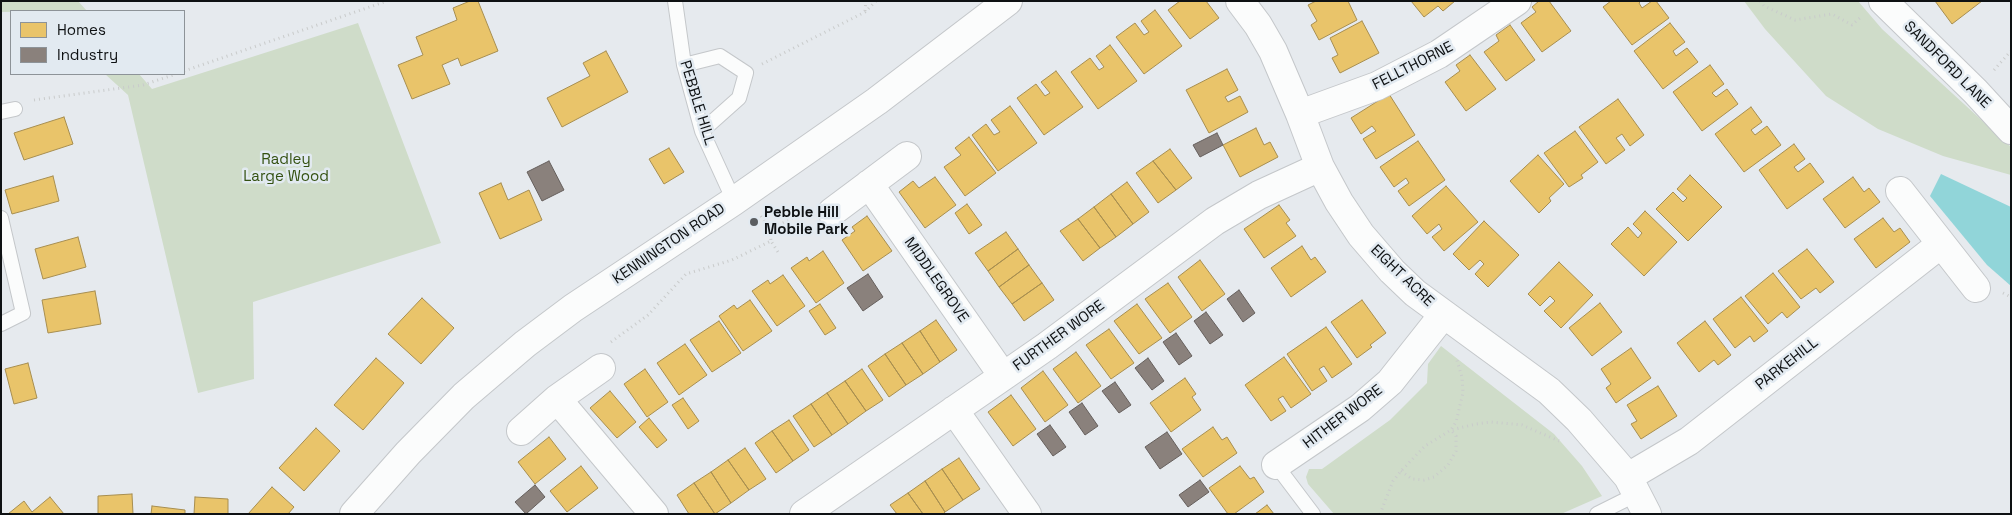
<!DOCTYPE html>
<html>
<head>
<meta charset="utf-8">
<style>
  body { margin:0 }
  #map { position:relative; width:2012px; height:515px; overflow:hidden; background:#e6eaee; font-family:"Space Grotesk",sans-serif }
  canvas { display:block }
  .frame { position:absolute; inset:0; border:2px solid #0e1113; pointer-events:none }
  .legend { position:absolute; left:10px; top:10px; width:175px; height:65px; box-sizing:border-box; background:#e2eaf1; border:1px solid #8d9398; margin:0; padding:6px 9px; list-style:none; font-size:15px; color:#0e1113 }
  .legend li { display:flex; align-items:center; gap:10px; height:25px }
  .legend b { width:25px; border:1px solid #8d9398 }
</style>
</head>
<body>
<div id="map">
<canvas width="2012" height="515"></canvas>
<div class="frame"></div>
<ul class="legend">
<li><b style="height:14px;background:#e9c46a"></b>Homes</li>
<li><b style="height:14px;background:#8a817c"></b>Industry</li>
</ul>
</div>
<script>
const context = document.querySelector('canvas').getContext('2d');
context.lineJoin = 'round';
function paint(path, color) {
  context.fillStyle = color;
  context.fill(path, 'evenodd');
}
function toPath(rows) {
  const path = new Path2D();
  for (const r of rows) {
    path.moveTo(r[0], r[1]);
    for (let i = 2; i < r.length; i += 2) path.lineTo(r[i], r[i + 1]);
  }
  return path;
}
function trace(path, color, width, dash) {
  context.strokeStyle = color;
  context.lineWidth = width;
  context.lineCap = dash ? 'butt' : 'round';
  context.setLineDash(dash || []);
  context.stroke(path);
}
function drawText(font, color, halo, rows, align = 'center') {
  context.font = font + ' "Space Grotesk",sans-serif';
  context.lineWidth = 5;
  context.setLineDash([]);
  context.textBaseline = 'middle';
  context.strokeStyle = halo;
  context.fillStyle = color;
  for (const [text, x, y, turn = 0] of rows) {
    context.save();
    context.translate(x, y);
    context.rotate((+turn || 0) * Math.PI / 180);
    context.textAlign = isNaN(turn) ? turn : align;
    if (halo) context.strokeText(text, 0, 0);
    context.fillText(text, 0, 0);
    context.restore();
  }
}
paint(toPath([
  [1,1,78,1,87,11,1,12],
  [1744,1,1858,1,1882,29,2011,147,2011,175,1943,156,1878,129,1826,96,1765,29],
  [358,23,441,243,253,302,254,379,198,393,128,95,105,74,139,74,152,89],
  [1441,346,1554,434,1582,466,1602,496,1561,514,1334,514,1308,484,1306,477,1309,469,1322,469,1390,420,1427,383,1428,364]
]), '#cfdcc9');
paint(toPath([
  [1941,174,2011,207,2011,286,1987,265,1930,196]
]), '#91d5d9');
const homes = toPath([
  [470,1,478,1,498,51,461,66,458,58,442,65,450,84,412,99,398,65,423,55,416,37,457,20,453,8,470,1],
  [1180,1,1206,1,1219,18,1190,39,1168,10,1180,1],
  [1316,1,1348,1,1357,20,1319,40,1311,25,1317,21,1308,5,1316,1],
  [1411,1,1455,1,1443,11,1438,6,1424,17,1411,1],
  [1539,1,1549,1,1571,31,1542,52,1521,23,1536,12,1532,7,1539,1],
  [1611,1,1641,1,1639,3,1642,8,1652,1,1656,1,1669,18,1632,45,1603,7,1611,1],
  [1935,1,1982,1,1952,24,1935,1],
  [1155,10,1182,46,1144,74,1116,37,1135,23,1144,35,1149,32,1141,21,1155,10],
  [1362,21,1379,53,1340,73,1332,58,1338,55,1330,38,1362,21],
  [1670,23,1685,42,1673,51,1676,56,1687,48,1698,62,1663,89,1634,51,1670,23],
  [1510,25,1535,60,1506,81,1484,52,1499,41,1496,35,1510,25],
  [1110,45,1137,81,1098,109,1071,72,1090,58,1099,70,1104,67,1096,56,1110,45],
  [606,51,628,92,562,127,547,98,590,76,583,63,606,51],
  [1470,55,1496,89,1466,111,1445,82,1460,71,1456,65,1470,55],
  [1710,65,1724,84,1712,93,1716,97,1727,89,1738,104,1702,131,1673,92,1710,65],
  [1227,69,1238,90,1225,97,1228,102,1240,96,1248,112,1209,133,1186,90,1227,69],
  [1056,71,1083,107,1044,135,1017,98,1036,84,1045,96,1050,93,1041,82,1056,71],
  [1389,94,1415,135,1376,159,1363,139,1376,131,1372,126,1361,134,1351,118,1389,94],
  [1618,99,1644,135,1630,146,1622,134,1616,138,1625,150,1606,164,1579,127,1618,99],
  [1010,106,1037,143,998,171,972,135,986,124,994,135,1000,132,991,120,1010,106],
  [1751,107,1762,122,1751,130,1755,135,1767,126,1781,145,1744,172,1715,134,1751,107],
  [64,117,73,144,24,160,14,133,64,117],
  [1256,128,1264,145,1270,142,1278,157,1240,177,1223,145,1256,128],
  [1575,131,1598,162,1581,175,1583,178,1569,187,1544,153,1575,131],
  [969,137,996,173,965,196,944,167,961,155,955,148,969,137],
  [1418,141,1445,180,1409,206,1398,191,1409,183,1406,178,1394,187,1380,167,1418,141],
  [1794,144,1805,159,1794,167,1798,172,1810,163,1824,182,1787,209,1759,170,1794,144],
  [669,148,684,172,664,184,649,159,669,148],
  [1170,149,1192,178,1176,190,1153,161,1170,149],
  [1538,155,1564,184,1549,198,1551,201,1539,213,1510,181,1538,155],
  [1153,161,1176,190,1158,203,1136,173,1153,161],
  [1690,175,1722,207,1688,241,1656,209,1673,192,1683,202,1687,198,1677,189,1690,175],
  [53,176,59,201,12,214,5,190,53,176],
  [935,177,956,205,925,228,899,192,913,181,919,188,935,177],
  [1853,177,1864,192,1869,188,1880,202,1845,228,1823,199,1853,177],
  [1127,182,1149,212,1133,224,1111,194,1127,182],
  [501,183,508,200,529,190,542,220,500,239,479,193,501,183],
  [1446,186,1478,222,1444,251,1432,237,1442,229,1439,224,1427,234,1412,216,1446,186],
  [1111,194,1133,224,1116,237,1094,207,1111,194],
  [967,204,982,225,969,234,955,213,967,204],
  [1279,205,1290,220,1286,223,1296,236,1264,258,1244,229,1279,205],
  [1094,207,1116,237,1100,248,1078,219,1094,207],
  [1645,211,1677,242,1644,276,1611,244,1628,227,1638,238,1642,233,1633,224,1645,211],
  [867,216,892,251,863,271,842,240,855,231,852,227,867,216],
  [1883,218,1894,232,1900,228,1910,242,1876,268,1854,239,1883,218],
  [1078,219,1100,248,1083,261,1060,231,1078,219],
  [1484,221,1519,255,1488,287,1475,274,1484,264,1480,260,1469,270,1453,254,1484,221],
  [1006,232,1018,249,988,271,975,253,1006,232],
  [78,237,86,267,43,279,35,249,78,237],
  [1302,246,1311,260,1315,257,1326,272,1291,297,1271,268,1302,246],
  [1018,249,1029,265,999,287,988,271,1018,249],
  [1807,249,1834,282,1820,293,1816,288,1801,299,1778,271,1807,249],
  [823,251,844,283,816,303,791,268,807,257,809,261,823,251],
  [1200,260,1225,294,1202,311,1178,277,1200,260],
  [1559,262,1593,295,1561,328,1544,311,1555,301,1550,296,1540,306,1528,294,1559,262],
  [1029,265,1042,283,1012,304,999,287,1029,265],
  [1773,273,1800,307,1787,318,1782,312,1768,324,1745,296,1773,273],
  [783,275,805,306,777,326,752,291,768,280,770,284,783,275],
  [1042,283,1054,300,1024,321,1012,304,1042,283],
  [1168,283,1192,317,1170,333,1145,299,1168,283],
  [95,291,101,324,48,333,42,300,95,291],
  [1741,297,1768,331,1754,342,1750,336,1735,348,1713,319,1741,297],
  [422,298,454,328,421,364,388,334,422,298],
  [750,300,772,331,743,351,719,316,734,305,737,309,750,300],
  [1362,300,1386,333,1370,345,1372,347,1357,358,1331,322,1362,300],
  [1600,303,1622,332,1592,356,1569,328,1600,303],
  [820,304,836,328,825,335,809,311,820,304],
  [1137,304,1162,338,1139,354,1114,321,1137,304],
  [936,320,957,350,940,362,920,331,936,320],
  [719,321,741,353,712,372,690,340,719,321],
  [1705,321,1731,355,1718,365,1714,360,1699,372,1677,343,1705,321],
  [1326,327,1352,364,1332,378,1324,366,1319,369,1327,381,1312,391,1287,354,1326,327],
  [1109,329,1134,363,1111,379,1086,345,1109,329],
  [920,331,940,362,923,374,902,343,920,331],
  [902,343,923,374,906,385,885,354,902,343],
  [685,344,707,375,679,395,657,363,685,344],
  [1631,348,1651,378,1616,403,1606,388,1611,384,1601,369,1631,348],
  [1076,352,1101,386,1078,403,1053,369,1076,352],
  [885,354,906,385,889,397,868,366,885,354],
  [1284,357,1311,394,1291,408,1283,396,1278,399,1286,411,1271,421,1245,385,1284,357],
  [376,358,404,383,363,430,334,405,376,358],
  [28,363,37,398,14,404,5,369,28,363],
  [645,369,668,402,647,417,624,384,645,369],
  [862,369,883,400,866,411,845,381,862,369],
  [1043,371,1068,405,1045,422,1021,388,1043,371],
  [1185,378,1196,394,1192,397,1201,410,1171,432,1150,403,1185,378],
  [845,381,866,411,848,424,827,393,845,381],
  [1658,386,1677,416,1641,439,1631,424,1637,421,1627,405,1658,386],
  [610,391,636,422,617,438,590,408,610,391],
  [827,393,848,424,832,435,811,404,827,393],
  [1011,395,1036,429,1013,446,988,412,1011,395],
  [683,398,699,421,688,429,672,405,683,398],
  [811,404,832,435,814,447,793,416,811,404],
  [649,418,667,440,657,448,639,427,649,418],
  [789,420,809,450,793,461,772,431,789,420],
  [1213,427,1222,440,1227,437,1237,453,1203,477,1182,449,1213,427],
  [316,428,340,451,304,491,279,468,316,428],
  [772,431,793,461,776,473,755,443,772,431],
  [549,437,566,459,535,484,518,462,549,437],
  [745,448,766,479,749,490,728,460,745,448],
  [959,458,980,489,963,500,942,469,959,458],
  [728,460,749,490,731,503,711,472,728,460],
  [581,466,598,488,567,512,550,491,581,466],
  [1240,466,1250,479,1254,477,1264,492,1234,514,1228,514,1209,488,1240,466],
  [942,469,963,500,945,512,925,481,942,469],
  [711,472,731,503,715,514,694,483,711,472],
  [925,481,945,512,943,514,923,514,908,493,925,481],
  [694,483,715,514,689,514,677,495,694,483],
  [272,487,294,507,288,514,248,514,272,487],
  [908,493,923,514,897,514,890,505,908,493],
  [132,494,133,514,98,514,98,496,132,494],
  [50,497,64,514,8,514,24,501,32,512,50,497],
  [195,497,228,499,228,514,194,514,195,497],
  [1267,505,1274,514,1255,514,1267,505],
  [152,506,185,510,185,514,151,514,152,506]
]);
paint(homes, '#e9c46a');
trace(homes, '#a78e50', 1);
const industry = toPath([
  [1217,133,1223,145,1200,157,1193,145,1217,133],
  [549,161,564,190,542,201,527,172,549,161],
  [868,274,883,297,863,311,847,288,868,274],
  [1239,290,1255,313,1243,322,1227,299,1239,290],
  [1206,312,1223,335,1210,344,1194,321,1206,312],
  [1176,333,1192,356,1179,365,1163,342,1176,333],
  [1148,358,1164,381,1152,390,1135,368,1148,358],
  [1115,382,1131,405,1119,413,1102,391,1115,382],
  [1082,403,1098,426,1085,435,1069,412,1082,403],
  [1050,425,1066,447,1053,456,1037,434,1050,425],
  [1167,432,1182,454,1160,469,1145,447,1167,432],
  [1200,480,1209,492,1188,507,1179,495,1200,480],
  [535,485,545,497,526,514,515,502,535,485]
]);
paint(industry, '#8a817c');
trace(industry, '#655f5c', 1);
const service = toPath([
  [675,1,684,65,702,131,734,201],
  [684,65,720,56,746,73,739,98,702,131],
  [1,112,15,109],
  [1,218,23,313,1,324],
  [1276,465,1313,514],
  [1597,514,1637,494]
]);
const minor = toPath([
  [1240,1,1258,25,1273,51,1300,114,1320,167,1339,202,1361,235,1392,271,1415,293,1549,391,1579,420,1628,477,1647,514],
  [1883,1,1975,91,2011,130],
  [1300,114,1377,86,1439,54,1517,1],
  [869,184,1003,376],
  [1900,191,1976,288],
  [832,212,907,156],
  [557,399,654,514],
  [954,410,1027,514],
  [521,431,557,399,601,368],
  [1276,465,1360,408,1390,382,1443,315],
  [1628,477,1689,441,1941,244],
  [804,514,1047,346,1215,221,1259,195,1320,167]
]);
const tertiary = toPath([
  [354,514,408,453,464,396,525,344,573,308,734,201,877,101,1008,1]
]);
trace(service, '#c4c7ca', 16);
trace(minor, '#c4c7ca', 30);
trace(tertiary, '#c4c7ca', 30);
trace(toPath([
  [1760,1,1764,6,1795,20,1832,14,1852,25,1862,16],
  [865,11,866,1],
  [762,64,865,12,876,1],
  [1994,70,2011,51],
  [184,71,387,1],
  [34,100,143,85,176,74],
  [761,216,770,229,806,212],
  [770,229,771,241],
  [2003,293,2011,297],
  [611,342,648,315,686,274,732,260,771,241,778,252],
  [1401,471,1412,479,1424,480,1434,477,1448,465,1456,451,1456,436,1451,430,1476,424,1491,422,1522,425,1559,441],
  [1380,514,1393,481,1401,471,1425,446,1451,430,1456,422,1463,393,1462,377,1456,357]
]), '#c9cbcb', 3, [1, 4]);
trace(service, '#fbfcfc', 14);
trace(minor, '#fbfcfc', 28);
trace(tertiary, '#fbfcfc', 28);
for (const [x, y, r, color] of [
  [754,222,5,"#5a5d60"]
]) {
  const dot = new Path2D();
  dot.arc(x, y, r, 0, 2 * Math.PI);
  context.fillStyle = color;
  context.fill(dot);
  trace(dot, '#e2eaf1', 2);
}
drawText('15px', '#0e1113', '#e2eaf1', [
  ["SANDFORD LANE",1947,65,45],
  ["FELLTHORNE",1413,66,-27],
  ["PEBBLE HILL",697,103,73],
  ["KENNINGTON ROAD",669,244,-34],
  ["EIGHT ACRE",1402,276,44],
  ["MIDDLEGROVE",936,280,55],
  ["FURTHER WORE",1059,336,-36],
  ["PARKEHILL",1787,364,-38],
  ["HITHER WORE",1343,417,-37]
]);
drawText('15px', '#345111', '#e2eaf1', [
  ["Radley",286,160],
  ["Large Wood",286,177]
]);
drawText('bold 15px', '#0e1113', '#e2eaf1', [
  ["Pebble Hill",764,213],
  ["Mobile Park",764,230]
], 'left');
</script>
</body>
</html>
